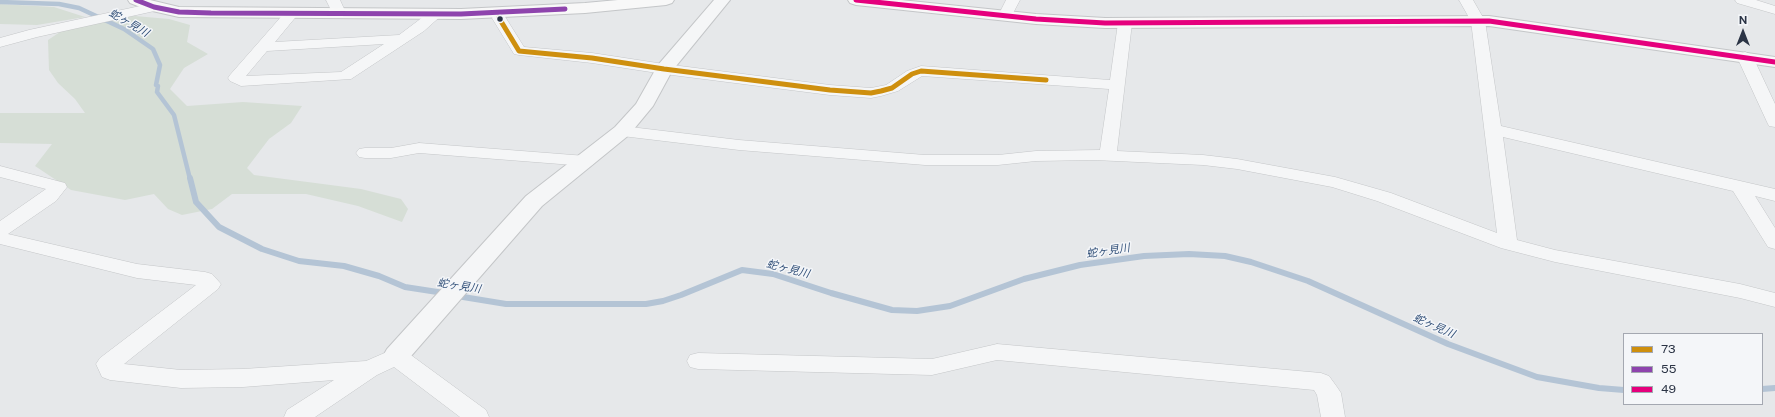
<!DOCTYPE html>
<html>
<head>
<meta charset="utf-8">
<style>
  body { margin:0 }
  #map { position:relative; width:1775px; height:417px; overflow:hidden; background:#e6e8ea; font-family:"Public Sans",sans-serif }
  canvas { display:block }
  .legend { position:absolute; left:1623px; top:333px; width:140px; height:72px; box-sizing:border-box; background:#f4f6f9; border:1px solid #a4a8b1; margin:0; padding:5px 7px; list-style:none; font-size:12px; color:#2b3445 }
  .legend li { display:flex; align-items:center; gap:8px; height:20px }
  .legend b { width:20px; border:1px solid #a4a8b1 }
  .north { position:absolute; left:1723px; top:12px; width:40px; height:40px; -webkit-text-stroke:3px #f4f6f9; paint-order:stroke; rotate:0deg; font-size:11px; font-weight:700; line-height:16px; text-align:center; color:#2b3445 }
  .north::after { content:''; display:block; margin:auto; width:14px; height:18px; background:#2b3445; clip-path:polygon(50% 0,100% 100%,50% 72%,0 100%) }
</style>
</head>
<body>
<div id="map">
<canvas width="1775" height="417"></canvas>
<ul class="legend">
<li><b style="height:5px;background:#ce8f0e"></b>73</li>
<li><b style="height:5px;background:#8e44ad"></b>55</li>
<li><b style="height:5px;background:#e5007d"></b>49</li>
</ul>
<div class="north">N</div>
</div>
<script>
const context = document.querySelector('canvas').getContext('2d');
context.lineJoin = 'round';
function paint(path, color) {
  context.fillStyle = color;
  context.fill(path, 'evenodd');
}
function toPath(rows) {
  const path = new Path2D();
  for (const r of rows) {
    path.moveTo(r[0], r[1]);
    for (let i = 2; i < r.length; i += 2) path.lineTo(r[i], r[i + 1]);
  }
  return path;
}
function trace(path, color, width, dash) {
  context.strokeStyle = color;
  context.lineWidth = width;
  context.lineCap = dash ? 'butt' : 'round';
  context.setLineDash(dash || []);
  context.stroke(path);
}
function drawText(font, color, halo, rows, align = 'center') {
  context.font = font + ' "Public Sans","Noto Sans JP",sans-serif';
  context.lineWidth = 3;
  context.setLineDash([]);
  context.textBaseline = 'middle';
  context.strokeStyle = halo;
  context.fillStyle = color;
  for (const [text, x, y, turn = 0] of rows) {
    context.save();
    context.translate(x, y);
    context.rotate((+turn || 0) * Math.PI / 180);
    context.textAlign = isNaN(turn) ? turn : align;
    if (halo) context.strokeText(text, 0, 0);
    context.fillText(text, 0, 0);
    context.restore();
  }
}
paint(toPath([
  [0,4,54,7,85,17,37,25,0,24],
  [135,16,169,19,190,25,187,42,208,54,184,68,170,89,187,106,243,102,302,106,291,123,269,139,247,168,254,175,361,189,401,199,408,209,402,222,358,206,306,194,232,194,212,209,182,215,168,209,154,194,125,200,71,190,35,166,52,144,0,143,0,113,85,113,75,99,58,83,49,70,48,40,63,30,115,17]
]), '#d6ded6');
trace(toPath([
  [0,2,59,4,79,8,124,29,153,49,160,65,156,85,158,86,157,92,174,115,190,179]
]), '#b4c4d5', 4.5);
trace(toPath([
  [190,178,196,202,219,227,262,249,299,261,344,266,379,276,405,287,444,293],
  [457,296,506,304,646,304,663,301,681,295,742,270,773,274,831,293,892,310,917,311,950,306,1024,279,1080,265,1144,256,1189,254,1225,256,1251,262,1308,281,1448,344,1537,377,1599,388,1624,390],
  [1762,389,1775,388]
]), '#b4c4d5', 6);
const minor = toPath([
  [326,0,340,0,346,13,344,16,334,16,326,0],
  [1006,0,1020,0,1010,19,1005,20,1000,19,998,16,1006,0],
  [1459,0,1473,0,1485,21,1501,126,1775,189,1775,201,1755,196,1775,228,1775,249,1768,247,1733,191,1503,137,1517,240,1555,250,1740,284,1775,293,1775,307,1740,298,1555,262,1501,248,1377,201,1332,187,1237,169,1203,165,1094,160,1036,161,998,165,925,165,739,150,622,136,616,135,614,131,616,127,622,126,739,140,925,155,998,155,1036,151,1100,150,1109,89,922,76,898,91,881,96,871,98,830,95,664,74,592,63,519,55,514,54,492,18,494,15,504,15,524,47,592,53,664,64,830,85,871,88,886,85,907,71,921,66,1110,80,1118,23,1120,20,1125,19,1130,20,1132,23,1117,151,1203,155,1237,159,1335,177,1391,193,1497,233,1471,21,1459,0],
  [1735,0,1756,0,1775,6,1775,14,1737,3,1735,0],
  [154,3,159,4,161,7,159,10,37,37,0,47,0,38,29,30,154,3],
  [292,9,297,10,299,13,275,42,399,35,431,11,436,10,441,11,443,14,424,31,351,79,241,86,230,81,228,78,230,75,287,10,292,9],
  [384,44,341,72,246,76,267,51,384,44],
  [1745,52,1750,54,1753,57,1775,104,1775,127,1769,126,1767,122,1737,57,1740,54,1745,52],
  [419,143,586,156,592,157,595,161,592,165,586,166,419,153,391,158,365,158,359,157,356,153,359,149,365,148,391,148,419,143],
  [0,166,65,183,67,187,56,201,8,234,137,264,205,272,212,274,221,284,218,289,124,364,181,370,243,369,366,361,396,348,404,350,486,410,489,417,460,417,394,367,377,375,315,417,284,417,287,410,334,380,243,387,181,388,110,380,102,377,96,364,100,358,196,285,137,278,0,244,0,221,46,189,0,177,0,166],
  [997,344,1321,373,1329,376,1337,387,1341,393,1345,417,1321,417,1317,395,1314,390,997,360,932,375,698,369,690,367,687,361,690,355,698,353,932,359,997,344]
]);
const tertiary = toPath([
  [714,0,730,0,672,71,653,106,629,135,542,206,405,363,396,366,387,363,383,356,387,349,526,196,615,127,636,104,658,65,714,0]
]);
const secondary = toPath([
  [128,0,150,0,179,7,461,9,585,3,618,0,674,0,672,3,666,5,585,13,461,19,179,17,148,10,130,3,128,0],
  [848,0,901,0,1036,14,1105,18,1489,16,1775,57,1775,67,1489,26,1105,28,1036,24,856,5,850,3,848,0]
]);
trace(minor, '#c4c6c8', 1);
trace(tertiary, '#c4c6c8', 2);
trace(secondary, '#c4c6c8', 2);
paint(minor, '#f5f6f7');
paint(tertiary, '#f5f6f7');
paint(secondary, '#f8f8f8');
trace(toPath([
  [499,18,519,51,592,58,664,69,830,90,871,93,881,91,892,88,912,74,921,71,1046,80]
]), '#ce8f0e', 5);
trace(toPath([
  [136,0,154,7,179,12,211,13,461,14,565,9]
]), '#8e44ad', 5);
trace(toPath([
  [856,0,1036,19,1105,23,1489,21,1775,62]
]), '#e5007d', 5);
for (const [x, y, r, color] of [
  [500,19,3.5,"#2b3445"]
]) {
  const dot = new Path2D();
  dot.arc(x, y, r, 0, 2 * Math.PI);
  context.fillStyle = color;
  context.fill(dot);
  trace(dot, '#f4f6f9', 1.5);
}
drawText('italic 11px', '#34527a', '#f4f6f9', [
  ["蛇ヶ見川",129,23,30],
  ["蛇ヶ見川",1108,251,-8],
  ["蛇ヶ見川",788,269,14],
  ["蛇ヶ見川",459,286,9],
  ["蛇ヶ見川",1434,326,24]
]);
</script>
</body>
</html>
